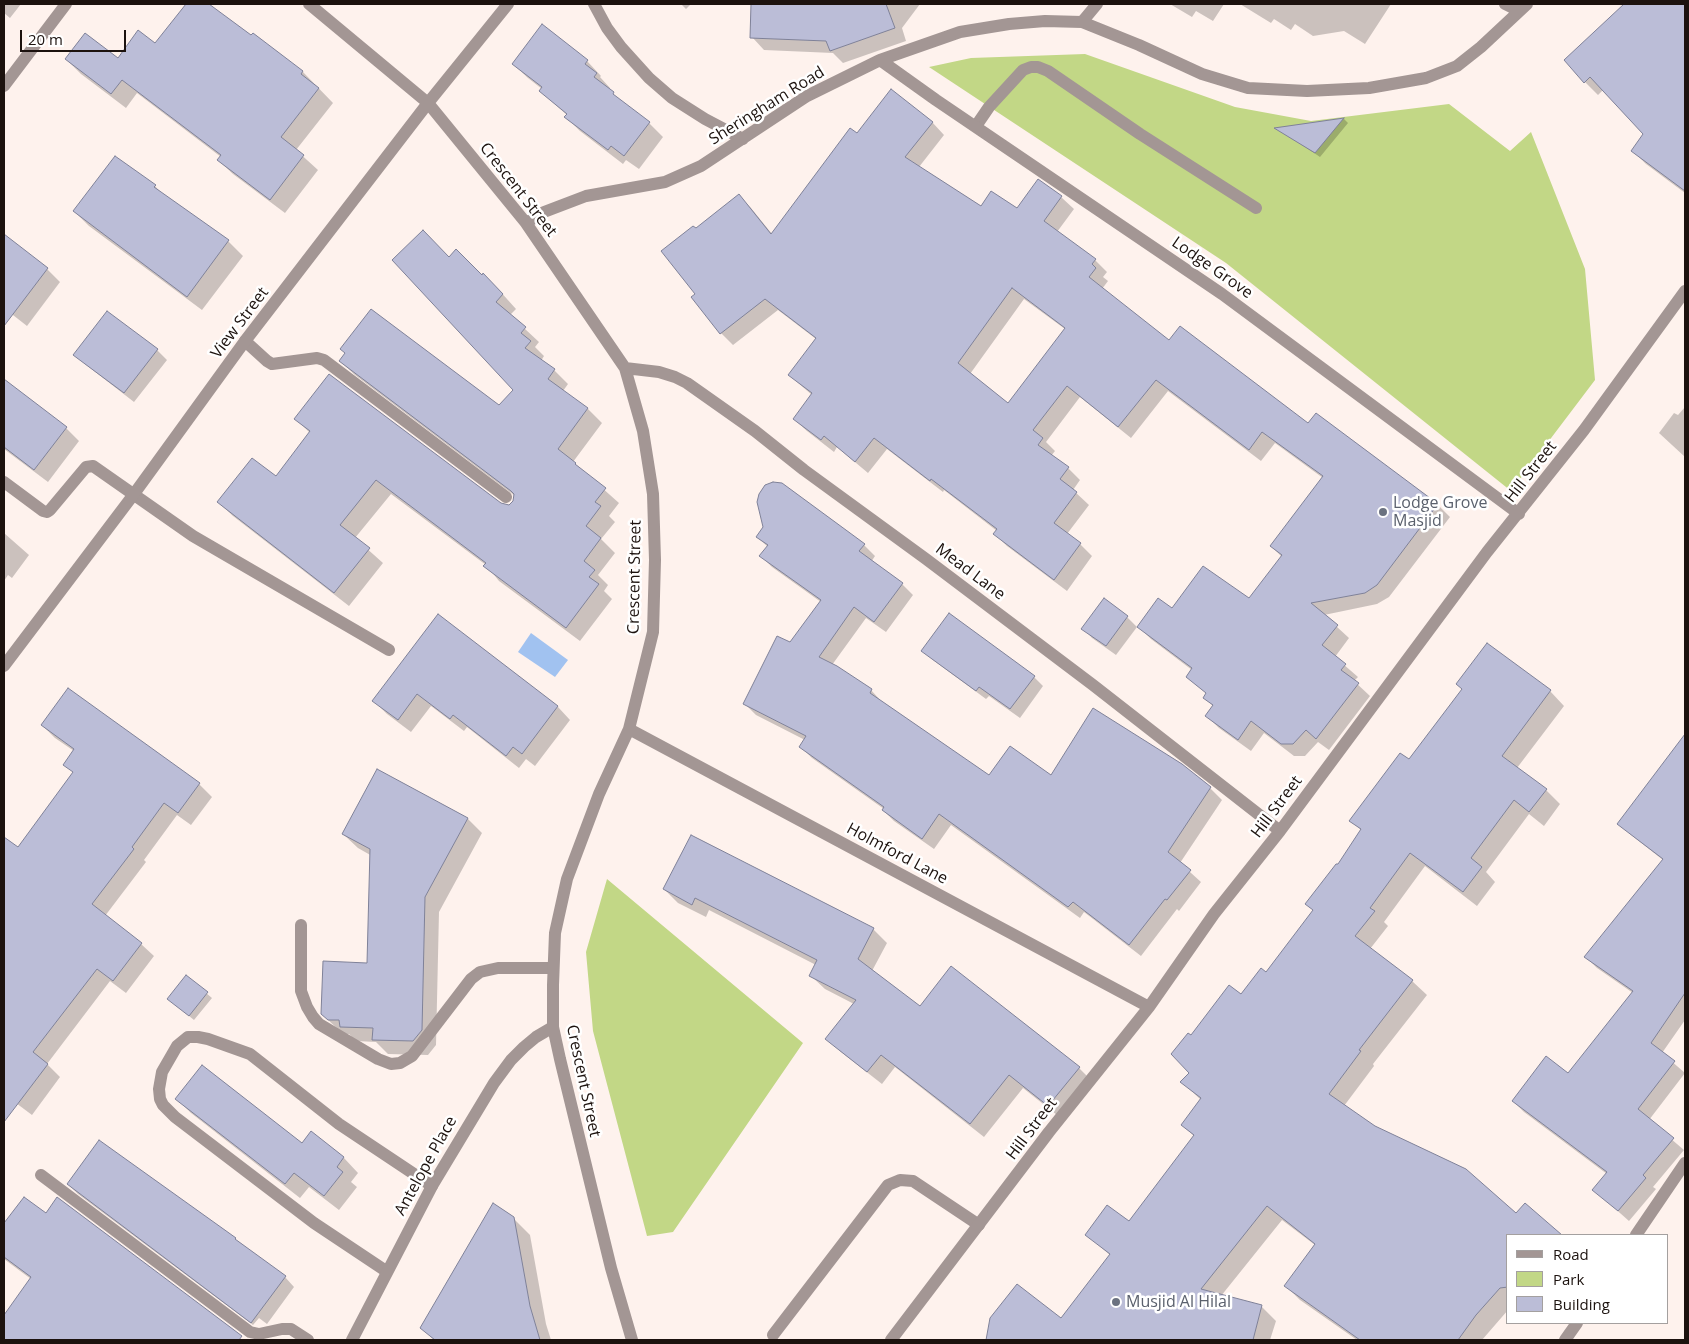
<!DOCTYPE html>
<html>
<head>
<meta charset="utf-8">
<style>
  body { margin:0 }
  #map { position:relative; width:1689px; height:1344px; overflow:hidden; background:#fef2ed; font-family:"Open Sans",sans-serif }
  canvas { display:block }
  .frame { position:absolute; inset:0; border:5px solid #1c120e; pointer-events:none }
  .legend { position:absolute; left:1506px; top:1234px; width:162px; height:90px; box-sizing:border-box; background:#fff; border:1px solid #a4a09f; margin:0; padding:6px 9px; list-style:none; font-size:15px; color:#1c120e }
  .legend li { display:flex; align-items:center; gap:10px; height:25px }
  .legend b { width:25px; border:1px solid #a4a09f }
  .scale { position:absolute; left:20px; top:30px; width:106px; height:22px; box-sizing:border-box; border:2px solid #1c120e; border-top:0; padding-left:6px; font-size:15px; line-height:18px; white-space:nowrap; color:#1c120e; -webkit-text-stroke:4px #fff; paint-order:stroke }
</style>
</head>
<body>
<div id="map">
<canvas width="1689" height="1344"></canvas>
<div class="frame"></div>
<ul class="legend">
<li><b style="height:6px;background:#a39694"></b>Road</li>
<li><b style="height:14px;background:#c2d786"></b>Park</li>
<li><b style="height:14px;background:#bbbdd7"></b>Building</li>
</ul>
<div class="scale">20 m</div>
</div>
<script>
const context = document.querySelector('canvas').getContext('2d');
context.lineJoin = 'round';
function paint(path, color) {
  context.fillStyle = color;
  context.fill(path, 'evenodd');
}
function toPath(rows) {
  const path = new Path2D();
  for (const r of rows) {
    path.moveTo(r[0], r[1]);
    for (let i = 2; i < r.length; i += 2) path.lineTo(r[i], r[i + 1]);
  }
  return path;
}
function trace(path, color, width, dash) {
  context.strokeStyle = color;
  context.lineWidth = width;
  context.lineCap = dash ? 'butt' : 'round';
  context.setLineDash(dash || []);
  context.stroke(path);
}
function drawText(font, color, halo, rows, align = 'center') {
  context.font = font + ' "Open Sans",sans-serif';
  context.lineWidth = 5;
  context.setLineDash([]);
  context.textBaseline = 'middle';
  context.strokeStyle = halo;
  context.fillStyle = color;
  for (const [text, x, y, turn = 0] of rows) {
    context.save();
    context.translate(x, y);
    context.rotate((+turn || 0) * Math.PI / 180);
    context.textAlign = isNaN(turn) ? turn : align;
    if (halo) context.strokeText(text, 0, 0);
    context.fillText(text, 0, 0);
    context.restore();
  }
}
paint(toPath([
  [1085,54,1235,107,1311,121,1449,104,1510,151,1531,132,1585,269,1595,380,1511,491,1226,263,929,67,971,58],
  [607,879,803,1043,673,1232,647,1236,593,1031,586,952]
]), '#c2d786');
paint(toPath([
  [531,633,568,660,555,677,518,652]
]), '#a1c2f0');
paint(toPath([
  [4,4,21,4,10,18,4,13],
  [191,4,207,4,251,37,253,34,303,72,333,103,296,150,318,170,285,213,233,174,218,160,221,157,137,93,126,108,81,74,66,59,118,59,156,45],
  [681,4,691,4,686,9],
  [753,4,920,4,902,28,906,41,843,63,833,53,764,50,752,37],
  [1170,4,1224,4,1213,21,1196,11,1192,17],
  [1240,4,1391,4,1365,44,1344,31,1313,36,1295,24,1291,30,1274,19,1271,23],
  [1653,4,1685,4,1685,193,1646,164,1633,151,1645,134,1604,89,1598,95,1585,82,1632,30],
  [587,61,601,76,600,77,610,88,609,90,627,107,649,123,663,137,639,169,626,160,623,164,580,131,566,117,567,115,540,91,542,89,528,78,513,64],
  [1344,119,1348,123,1320,157,1277,128],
  [932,122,944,135,919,167,982,207,1017,210,1061,197,1074,209,1057,232,1095,260,1107,272,1103,277,1108,281,1102,289,1169,342,1437,504,1450,517,1389,597,1377,604,1324,615,1349,638,1335,657,1358,677,1354,681,1370,696,1329,750,1318,742,1305,756,1294,756,1264,733,1251,751,1219,728,1206,715,1213,706,1204,698,1207,694,1187,677,1192,670,1151,639,1139,627,1172,610,1249,600,1282,557,1271,546,1323,478,1275,443,1261,461,1168,391,1131,438,1080,397,1046,442,1055,451,1051,456,1068,468,1080,480,1073,490,1089,505,1067,534,1080,544,1092,556,1067,591,1007,546,995,534,997,531,944,490,943,492,887,449,868,473,837,447,834,452,807,431,794,419,812,395,789,375,816,339,778,310,733,345,721,333,696,230,739,196,751,208,772,234,857,135],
  [1024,299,1065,329,1009,405,970,374],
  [155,186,164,196,228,241,243,256,202,310,89,226,74,211],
  [4,236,47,269,60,282,27,326,4,308],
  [449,258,482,277,498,289,516,309,510,315,539,342,535,347,544,356,541,361,554,370,568,384,563,391,588,409,602,423,573,462,619,503,609,516,615,522,601,539,615,553,598,575,608,585,604,591,612,599,580,641,499,581,486,565,391,494,355,538,383,563,349,606,233,516,218,502,276,478,310,433,296,419,501,505,509,506,514,502,515,496,355,375,340,361,500,406,515,390],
  [107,313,157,350,167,360,134,402,85,364,75,354],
  [4,381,66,428,79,441,48,482,4,449],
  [1685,407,1685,457,1659,433,1674,413,1678,415],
  [4,533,29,555,12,578,8,575,4,581],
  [757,537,864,545,875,556,871,562,902,584,913,595,886,632,866,618,832,665,871,690,882,702,989,777,1051,777,1181,765,1210,788,1222,800,1180,863,1201,882,1179,911,1177,909,1141,956,1084,912,1080,918,951,825,934,849,894,821,883,810,884,809,812,758,801,747,805,740,756,715,744,703,821,602,772,567,761,556,768,547],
  [438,616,558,707,570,720,535,766,526,759,519,768,467,727,464,731,431,706,411,732,387,714,374,701],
  [1127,617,1137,627,1116,655,1092,638,1083,628],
  [923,651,1034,677,1043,686,1020,718,989,696,986,699,933,660],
  [1457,684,1550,691,1564,706,1517,768,1546,790,1560,804,1544,826,1529,814,1486,872,1495,882,1477,906,1425,866,1384,922,1388,926,1370,949,1412,981,1427,995,1373,1064,1374,1066,1344,1106,1374,1128,1516,1215,1550,1227,1559,1235,1508,1235,1508,1310,1482,1340,1357,1340,1300,1300,1286,1286,1315,1245,1282,1220,1221,1296,1261,1306,1276,1321,1270,1340,987,1340,991,1318,1061,1320,1111,1256,1086,1234,1129,1223,1194,1136,1182,1125,1201,1100,1182,1082,1191,1073,1191,1037,1267,973,1314,911,1307,904,1338,866,1362,831,1351,821,1409,761,1463,690],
  [42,725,199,784,212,797,191,825,177,815,144,860,146,862,105,916,141,944,154,956,126,993,110,981,47,1064,60,1077,32,1115,4,1094,4,838,18,849,74,773,65,764,74,751,55,738],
  [1685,737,1685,1020,1662,1053,1685,1073,1649,1120,1684,1150,1653,1187,1656,1189,1629,1221,1594,1190,1607,1174,1524,1112,1513,1101,1569,1074,1633,993,1597,968,1586,957,1663,860,1630,834,1619,823],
  [377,770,468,819,482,833,439,912,436,1045,428,1055,388,1054,376,1042,356,1041,349,1034,343,1034,325,1017,368,964,372,856,358,848,343,834],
  [664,889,873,929,887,943,872,971,920,1008,1079,1068,1092,1081,1062,1119,1023,1088,984,1137,895,1067,882,1084,841,1052,827,1039,854,1004,825,989,811,976,816,965,709,910,706,917,678,903],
  [187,977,212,998,194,1020,173,1003],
  [177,1099,302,1145,311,1133,344,1158,358,1173,351,1182,357,1187,339,1210,309,1187,300,1198,191,1113],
  [99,1141,235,1239,285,1277,294,1287,267,1324,259,1318,253,1325,78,1194,68,1184],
  [24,1198,46,1215,231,1331,224,1340,4,1340,4,1318,31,1279,4,1259,4,1225],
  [513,1218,530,1235,546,1324,551,1340,434,1340,422,1328]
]), '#0003');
const building = toPath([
  [186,4,209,4,251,35,253,33,303,71,301,74,319,88,281,137,304,155,270,200,217,160,221,155,122,80,111,94,65,59,85,33,118,58,138,30,155,43,186,4],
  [751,4,886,4,895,28,830,51,826,41,750,38,751,4],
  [1624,4,1685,4,1685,191,1631,151,1643,134,1590,77,1584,83,1564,60,1624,4],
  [542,24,588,60,585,64,597,73,594,77,614,92,613,94,650,122,624,156,611,146,608,150,564,117,567,114,539,91,542,87,512,64,542,24],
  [891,89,933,122,905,157,981,206,991,191,1017,208,1038,179,1062,196,1044,221,1096,259,1092,264,1096,268,1089,277,1169,340,1180,326,1308,423,1316,413,1438,504,1377,585,1365,593,1311,603,1338,625,1322,645,1346,664,1341,670,1359,683,1316,739,1306,730,1293,744,1281,744,1251,721,1238,740,1205,716,1213,705,1203,698,1206,693,1186,677,1192,668,1137,627,1158,598,1172,608,1203,566,1249,598,1282,555,1270,546,1323,476,1262,432,1249,450,1156,380,1118,427,1067,386,1033,430,1043,438,1038,445,1069,467,1060,479,1077,492,1054,523,1081,543,1054,580,993,534,997,529,931,479,930,481,874,438,855,462,824,436,821,440,793,419,812,393,788,375,816,338,765,299,720,334,691,297,695,294,661,251,693,226,696,228,739,194,771,234,850,128,857,133,891,89],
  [1012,288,1065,328,1008,403,958,363,1012,288],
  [1344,118,1315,153,1274,128,1344,118],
  [115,156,156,185,154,187,229,240,187,297,73,211,115,156],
  [423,230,449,257,456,249,482,275,483,273,503,294,496,302,526,327,521,333,531,341,525,348,555,369,548,379,588,408,558,449,576,463,575,464,606,488,595,502,601,506,586,526,601,538,584,561,595,570,589,577,599,584,566,628,483,566,486,563,376,480,340,525,370,548,334,593,217,502,252,458,276,476,310,431,294,419,329,374,501,503,509,505,513,501,514,494,511,491,339,361,345,353,340,349,371,309,499,405,513,390,392,260,423,230],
  [4,234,48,268,4,326,4,234],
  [107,311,158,349,124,393,73,355,107,311],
  [4,379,67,427,34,470,4,447,4,379],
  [773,482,782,483,865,544,859,551,903,583,874,622,854,607,819,657,837,666,872,689,870,693,989,775,1010,746,1051,775,1093,708,1182,764,1211,787,1168,852,1191,870,1167,900,1165,899,1129,945,1073,902,1068,907,939,814,922,839,882,810,884,807,799,747,806,736,743,704,777,636,790,642,821,600,759,556,768,545,756,537,763,527,757,502,759,494,765,485,773,482],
  [1104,598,1128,616,1106,646,1081,629,1104,598],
  [949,613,1035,676,1010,709,979,687,976,691,921,651,949,613],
  [438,614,558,706,522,754,513,747,506,756,453,715,450,719,417,694,398,720,372,701,438,614],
  [1487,643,1551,690,1502,756,1547,789,1529,812,1514,800,1471,858,1482,867,1463,892,1410,853,1370,908,1375,911,1355,936,1413,980,1359,1050,1361,1051,1329,1094,1375,1126,1466,1169,1516,1213,1525,1203,1562,1235,1508,1235,1508,1287,1500,1288,1476,1315,1458,1340,1360,1340,1284,1286,1315,1244,1267,1206,1201,1289,1262,1305,1253,1340,986,1340,990,1318,1017,1284,1061,1318,1110,1254,1085,1235,1107,1205,1129,1221,1194,1135,1181,1125,1201,1098,1180,1082,1189,1073,1171,1054,1188,1033,1191,1035,1229,985,1241,994,1261,968,1266,972,1313,910,1305,904,1336,864,1338,864,1361,829,1349,821,1400,753,1409,759,1462,689,1456,684,1487,643],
  [68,688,200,783,178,813,164,803,132,847,134,849,92,904,142,943,113,981,97,969,33,1052,48,1064,4,1122,4,837,18,847,73,772,63,765,74,749,41,725,68,688],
  [1685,734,1685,993,1651,1043,1675,1061,1638,1109,1674,1138,1643,1175,1646,1178,1618,1211,1592,1190,1607,1172,1512,1101,1546,1056,1568,1073,1633,991,1584,957,1663,859,1617,824,1685,734],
  [377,769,468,818,425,897,422,1030,413,1041,372,1040,373,1028,340,1027,339,1020,328,1020,321,1014,323,961,367,963,370,849,342,834,377,769],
  [691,835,874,928,858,959,920,1006,951,966,1080,1067,1048,1106,1009,1075,970,1124,881,1055,867,1072,825,1039,856,1000,809,976,817,960,695,898,692,905,663,889,691,835],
  [186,975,208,992,189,1016,167,999,186,975],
  [202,1065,302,1143,311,1131,344,1157,337,1167,343,1172,324,1196,294,1173,285,1184,175,1099,202,1065],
  [99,1140,236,1238,235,1239,286,1276,251,1323,67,1184,99,1140],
  [24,1197,46,1213,57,1197,242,1336,239,1340,4,1340,4,1315,31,1277,4,1257,4,1223,24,1197],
  [493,1203,514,1217,530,1306,540,1340,435,1340,420,1328,493,1203]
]);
paint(building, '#bbbdd7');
trace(building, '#7f8198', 1);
trace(toPath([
  [976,126,989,107,1023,70,1031,67,1038,67,1048,71,1140,134,1256,208],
  [245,341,267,361,272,364,317,358,324,360,506,497],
  [4,482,43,511,47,512,50,510,86,467,93,466,193,536,389,650],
  [301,925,301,991,307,1007,313,1017,319,1024,378,1059,391,1064,400,1063,412,1056,471,979,480,972,498,968,553,968],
  [41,1175,250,1332,259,1334,282,1329,291,1329,308,1340],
  [386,1271,314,1223,175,1117,163,1105,160,1099,159,1089,162,1072,177,1046,188,1037,198,1037,208,1039,250,1054,339,1124,432,1186],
  [773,1335,888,1185,900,1180,913,1181,979,1225]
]), '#a39694', 12);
trace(toPath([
  [309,4,428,103,526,223,625,368,643,431,653,494,655,560,653,632,629,729,599,794,567,879,555,933,553,985,553,1027,560,1059,611,1268,632,1340],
  [594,4,607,28,621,47,649,78,672,98,705,119,743,139],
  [1505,4,1519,11],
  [1082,22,1097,4],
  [880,60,936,100,1222,294,1519,514],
  [4,86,66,4],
  [526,223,544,212,586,196,665,182,701,166,807,96,880,60,960,32,1009,24,1045,21,1082,22,1139,45,1202,74,1248,88,1307,91,1369,88,1426,78,1457,66,1481,47,1527,4],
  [625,368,659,372,675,377,687,383,755,431,804,470,926,559,1093,685,1280,831],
  [4,666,134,494,245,341,428,103,508,4],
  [629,729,1149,1007],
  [1636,1235,1685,1163],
  [352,1340,432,1186,494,1083,511,1060,524,1047,536,1037,553,1027],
  [891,1340,1049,1132,1149,1007,1214,914,1280,831,1487,552,1584,430,1685,291],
  [1565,1340,1577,1323]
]), '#a39694', 12);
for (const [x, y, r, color] of [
  [1383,512,5,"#6b7280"],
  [1116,1302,5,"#6b7280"]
]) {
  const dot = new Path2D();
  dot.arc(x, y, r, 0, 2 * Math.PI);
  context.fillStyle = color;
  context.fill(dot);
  trace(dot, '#fff', 2);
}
drawText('16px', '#1c120e', '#fff', [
  ["Sheringham Road",767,106,-32],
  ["Crescent Street",518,190,52],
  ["Lodge Grove",1212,268,35],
  ["View Street",240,323,-53],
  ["Hill Street",1531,472,-52],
  ["Mead Lane",970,572,37],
  ["Crescent Street",635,577,-89],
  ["Hill Street",1277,807,-53],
  ["Holmford Lane",897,854,28],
  ["Crescent Street",583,1081,78],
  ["Hill Street",1032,1129,-53],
  ["Antelope Place",426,1166,-61]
]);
drawText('16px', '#5b616d', '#fff', [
  ["Lodge Grove",1393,503],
  ["Masjid",1393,521],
  ["Musjid Al Hilal",1126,1302]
], 'left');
</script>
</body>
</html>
